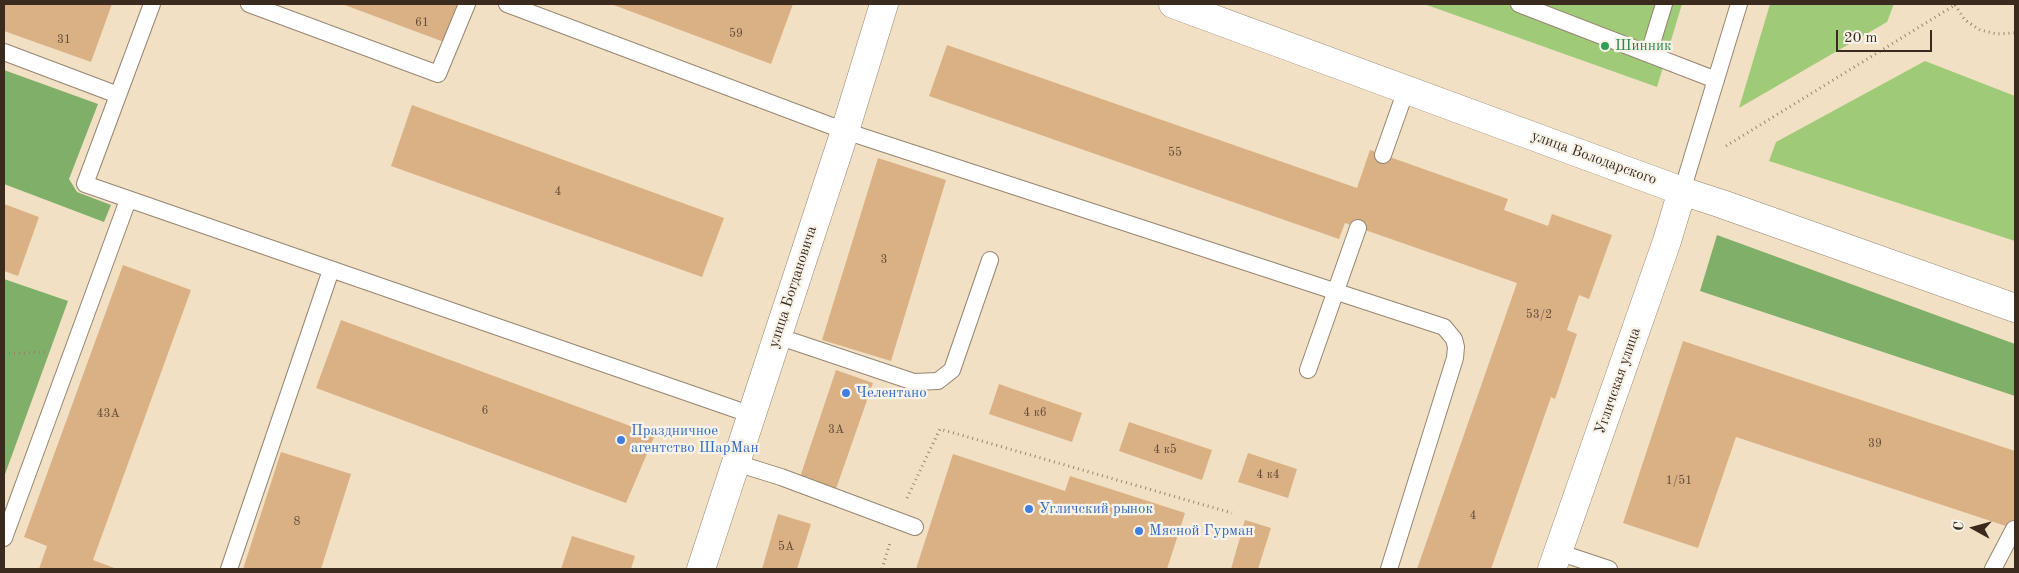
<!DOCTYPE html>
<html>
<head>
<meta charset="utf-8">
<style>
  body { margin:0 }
  #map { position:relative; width:2019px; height:573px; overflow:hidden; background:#f2e0c4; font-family:"Old Standard TT",serif }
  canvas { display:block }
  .frame { position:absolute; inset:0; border:5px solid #3b2a1e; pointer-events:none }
  .north { position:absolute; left:1949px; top:503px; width:50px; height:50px; -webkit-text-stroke:4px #f7f3e8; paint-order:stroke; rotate:277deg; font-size:14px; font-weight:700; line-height:20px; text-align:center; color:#3b2a1e }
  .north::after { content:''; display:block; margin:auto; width:18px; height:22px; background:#3b2a1e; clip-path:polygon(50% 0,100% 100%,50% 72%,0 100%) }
  .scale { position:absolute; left:1836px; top:30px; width:96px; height:22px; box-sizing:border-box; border:2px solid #3b2a1e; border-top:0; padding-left:6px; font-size:15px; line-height:18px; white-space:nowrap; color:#3b2a1e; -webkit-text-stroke:4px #f7f3e8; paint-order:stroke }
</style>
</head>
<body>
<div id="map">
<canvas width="2019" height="573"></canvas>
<div class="frame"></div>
<div class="north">С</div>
<div class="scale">20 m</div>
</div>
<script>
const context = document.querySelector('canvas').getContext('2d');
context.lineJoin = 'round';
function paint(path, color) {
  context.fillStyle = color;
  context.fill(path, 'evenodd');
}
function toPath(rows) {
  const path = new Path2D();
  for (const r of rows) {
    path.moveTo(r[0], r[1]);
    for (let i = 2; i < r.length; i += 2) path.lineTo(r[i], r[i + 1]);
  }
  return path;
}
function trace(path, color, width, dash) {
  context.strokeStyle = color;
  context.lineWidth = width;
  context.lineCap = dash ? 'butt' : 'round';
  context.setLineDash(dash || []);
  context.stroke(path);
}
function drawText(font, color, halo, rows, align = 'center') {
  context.font = font + ' "Old Standard TT",serif';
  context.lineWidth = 4.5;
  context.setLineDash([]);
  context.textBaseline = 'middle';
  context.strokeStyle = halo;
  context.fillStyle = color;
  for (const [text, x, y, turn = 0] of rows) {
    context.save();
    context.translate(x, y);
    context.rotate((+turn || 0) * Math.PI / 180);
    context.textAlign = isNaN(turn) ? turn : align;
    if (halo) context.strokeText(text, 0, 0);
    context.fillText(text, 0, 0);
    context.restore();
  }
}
paint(toPath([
  [1424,4,1682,4,1657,87],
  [1770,4,1894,4,1887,22,1739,108],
  [1925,61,2015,96,2015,241,1769,161,1776,142]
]), '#9fcb78');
paint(toPath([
  [4,70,98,104,69,179,77,192,111,205,104,222,4,184],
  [1717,235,2015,344,2015,396,1700,291],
  [4,279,68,301,4,477]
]), '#7faf68');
paint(toPath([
  [4,4,112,4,91,62,4,31],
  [342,4,458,4,444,42],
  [611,4,793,4,771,64],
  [947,45,1357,188,1370,150,1508,199,1504,210,1548,226,1552,214,1612,235,1589,299,1579,295,1567,330,1577,334,1555,399,1551,397,1491,569,1417,569,1517,283,1345,223,1339,239,929,96],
  [412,105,724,218,702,277,391,166],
  [878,158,946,180,891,361,822,340],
  [4,204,39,217,18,276,4,271],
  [123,265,191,290,93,560,117,569,39,569,47,546,24,537],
  [341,320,655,435,626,503,316,388],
  [1683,341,2015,451,2015,529,1736,437,1698,548,1623,523],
  [836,370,873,383,836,489,800,477],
  [999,384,1082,413,1072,442,989,414],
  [1129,422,1212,450,1202,480,1119,451],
  [281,452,351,474,321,569,243,569],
  [1248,453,1297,469,1288,498,1238,482],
  [953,454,1065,491,1070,476,1185,513,1167,569,916,569],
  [778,514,811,524,797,569,762,569],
  [1245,520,1271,528,1258,569,1231,569],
  [572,536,635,556,631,569,561,569]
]), '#dab185');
const service = toPath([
  [152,4,85,184,752,415],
  [249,4,438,74,467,4],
  [507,4,845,131,1444,327,1454,339,1456,347,1455,358,1389,569],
  [1519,4,1716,80],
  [4,52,118,95],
  [1649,53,1664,4],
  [1383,155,1406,90],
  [1682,191,1739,4],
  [777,336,914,382,938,381,952,370,990,260],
  [1308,370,1358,228],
  [736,463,781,477,915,527],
  [4,538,128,200],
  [1558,552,1609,569],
  [229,569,331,270],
  [1993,569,2014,529]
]);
const minor = toPath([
  [701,569,845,131,884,4]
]);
const tertiary = toPath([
  [1173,4,1682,191,1722,204,2015,308],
  [1552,569,1667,241,1682,191]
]);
trace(service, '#968571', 18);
trace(minor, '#968571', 29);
trace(tertiary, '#968571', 29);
trace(toPath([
  [1955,5,1965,20,1980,30,1997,34,2015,33],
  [1726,146,1955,5],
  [4,354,47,352],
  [907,498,940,429,1232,513],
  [882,569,890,543]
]), '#968571', 3, [1, 4]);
trace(service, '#fff', 16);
trace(minor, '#fff', 28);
trace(tertiary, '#fff', 28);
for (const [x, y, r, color] of [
  [1605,46,5,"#2e9e5b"],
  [846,393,5,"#3f7fe0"],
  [621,440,5,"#3f7fe0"],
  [1029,509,5,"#3f7fe0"],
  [1139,531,5,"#3f7fe0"]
]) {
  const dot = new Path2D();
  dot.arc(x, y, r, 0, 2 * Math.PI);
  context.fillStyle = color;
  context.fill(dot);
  trace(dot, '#f7f3e8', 2);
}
drawText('12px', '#634c38', null, [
  ["61",422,23],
  ["59",736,34],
  ["31",64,40],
  ["55",1175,153],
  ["4",558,192],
  ["3",884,260],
  ["53/2",1539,315],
  ["6",485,411],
  ["4 к6",1035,413],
  ["43А",108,414],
  ["3А",836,430],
  ["39",1875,444],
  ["4 к5",1165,450],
  ["4 к4",1268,475],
  ["1/51",1679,481],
  ["4",1473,516],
  ["8",297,522],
  ["5А",786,547]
]);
drawText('15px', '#27864d', '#f7f3e8', [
  ["Шинник",1615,46]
], 'left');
drawText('15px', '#3b2a1e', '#f7f3e8', [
  ["улица Володарского",1594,158,20],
  ["улица Богдановича",793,287,-72],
  ["Угличская улица",1618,381,-71]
]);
drawText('15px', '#366cbe', '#f7f3e8', [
  ["Челентано",856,393],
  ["Праздничное",631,431],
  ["агентство ШарМан",631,448],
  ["Угличский рынок",1039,509],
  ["Мясной Гурман",1149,531]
], 'left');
</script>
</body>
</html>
